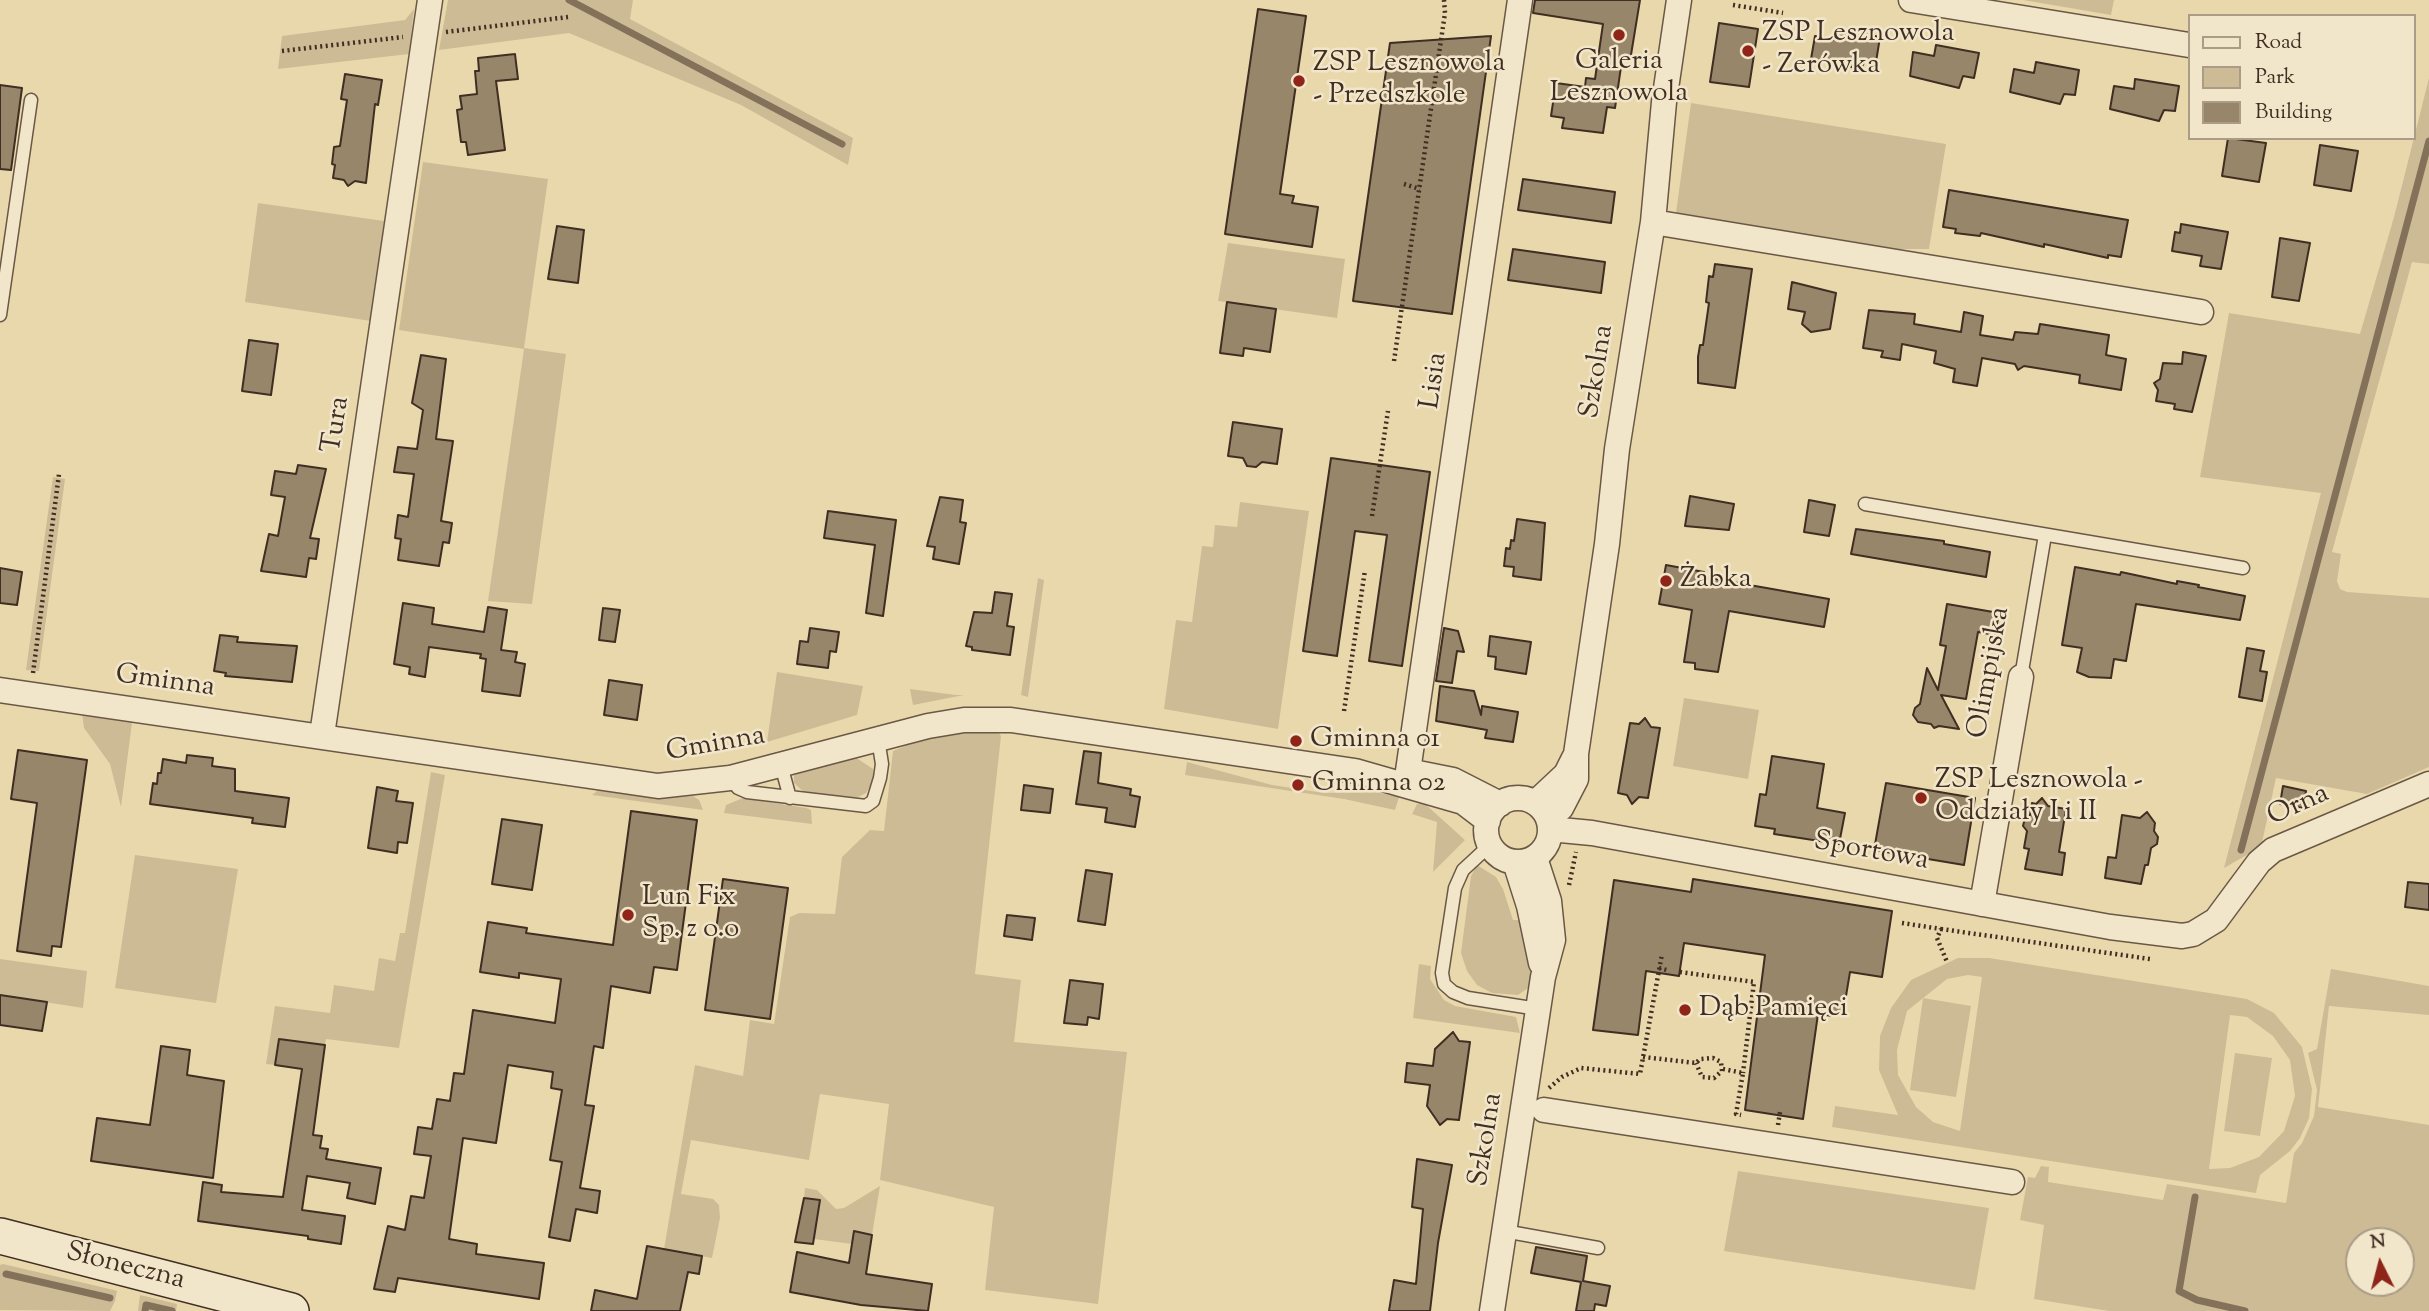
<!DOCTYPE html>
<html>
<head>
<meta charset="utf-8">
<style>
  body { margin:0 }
  #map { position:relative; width:2429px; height:1311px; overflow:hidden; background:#ead8ad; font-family:"Sorts Mill Goudy",serif }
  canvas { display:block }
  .legend { position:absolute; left:2188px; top:14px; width:228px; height:126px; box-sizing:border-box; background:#f1e6ca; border:2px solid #aa9c87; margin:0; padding:9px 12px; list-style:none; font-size:21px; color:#402e23 }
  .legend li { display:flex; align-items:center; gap:14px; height:35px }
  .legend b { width:35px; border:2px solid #aa9c87 }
  .north { position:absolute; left:2345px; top:1227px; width:70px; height:70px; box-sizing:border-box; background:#f1e6ca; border:2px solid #aa9c87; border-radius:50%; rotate:354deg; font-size:19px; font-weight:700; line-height:28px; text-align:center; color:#402e23 }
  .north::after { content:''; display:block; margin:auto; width:24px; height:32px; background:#8f2418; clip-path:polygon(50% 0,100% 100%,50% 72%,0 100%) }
</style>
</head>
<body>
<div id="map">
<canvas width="2429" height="1311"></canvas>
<ul class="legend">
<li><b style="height:9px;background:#f1e6ca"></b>Road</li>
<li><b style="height:19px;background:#cdbb96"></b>Park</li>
<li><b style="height:19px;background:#98866b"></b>Building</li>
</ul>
<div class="north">N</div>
</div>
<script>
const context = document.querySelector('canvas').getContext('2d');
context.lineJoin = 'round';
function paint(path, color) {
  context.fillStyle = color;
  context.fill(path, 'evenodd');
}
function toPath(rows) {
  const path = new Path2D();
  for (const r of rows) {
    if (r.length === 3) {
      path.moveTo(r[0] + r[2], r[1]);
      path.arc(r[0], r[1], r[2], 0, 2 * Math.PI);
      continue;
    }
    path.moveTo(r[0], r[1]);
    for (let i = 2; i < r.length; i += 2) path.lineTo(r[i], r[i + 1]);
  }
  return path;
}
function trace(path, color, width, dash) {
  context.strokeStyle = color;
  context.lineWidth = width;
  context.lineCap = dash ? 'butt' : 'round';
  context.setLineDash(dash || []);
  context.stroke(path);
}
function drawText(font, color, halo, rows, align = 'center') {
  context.font = font + ' "Sorts Mill Goudy",serif';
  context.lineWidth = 5;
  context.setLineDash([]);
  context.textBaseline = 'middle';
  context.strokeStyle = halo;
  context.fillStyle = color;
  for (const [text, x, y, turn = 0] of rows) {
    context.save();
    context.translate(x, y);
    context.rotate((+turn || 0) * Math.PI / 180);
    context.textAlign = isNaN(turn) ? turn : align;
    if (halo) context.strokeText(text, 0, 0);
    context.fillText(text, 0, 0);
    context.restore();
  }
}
paint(toPath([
  [448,0,633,0,630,19,853,138,848,165,741,105,569,33,439,50],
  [2023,0,2114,0,2111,15],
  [414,9,409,54,278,69,282,36,405,20],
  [2429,78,2429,264,2412,262,2332,552,2341,554,2337,581,2340,589,2347,592,2429,598,2429,767,2367,794,2276,778,2261,847,2224,868,2321,493,2200,477,2229,313,2360,334,2394,217],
  [1691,103,1946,144,1929,249,1887,249,1676,213],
  [423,162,548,179,524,348,566,354,532,604,488,601,524,349,399,330],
  [258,203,384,221,371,321,245,302],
  [1228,243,1345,259,1337,318,1218,301],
  [53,477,65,479,39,671,26,670],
  [1240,502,1309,511,1278,729,1164,709,1176,620,1192,622,1202,546,1213,547,1215,525,1237,527],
  [1038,578,1044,580,1028,697,1021,695],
  [777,672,863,686,857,715,767,742],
  [910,689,956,695,964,695,913,705],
  [1684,698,1759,710,1748,779,1673,766],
  [82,713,130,719,132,723,121,807,110,764,84,728],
  [997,730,1001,736,975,974,1021,980,1014,1042,1127,1052,1098,1304,985,1290,994,1207,880,1180,889,1104,820,1094,809,1160,691,1140,681,1194,713,1199,719,1205,720,1218,712,1258,664,1249,695,1065,743,1076,750,1020,774,1024,790,917,799,913,835,914,842,857,870,830,884,831,893,751,920,740,951,734],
  [855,757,873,769,873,782,866,793,856,798,804,792,794,783,794,775],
  [1187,762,1272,785,1324,793,1376,792,1399,797,1395,810,1344,799,1185,775],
  [431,772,445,775,399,1048,326,1039,325,1045,279,1039,275,1065,266,1064,275,1006,330,1013,334,985,374,991,379,958,395,961,400,933,405,933],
  [601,788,656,798,693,796,699,800,703,810,592,795],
  [743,798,806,808,811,810,812,824,724,813,726,805],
  [1424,803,1465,840,1433,872,1437,822,1412,814,1417,804],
  [135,855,238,869,216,1003,115,988],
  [1477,865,1496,877,1503,889,1513,920,1523,920,1533,978,1528,988,1518,995,1492,993,1477,985,1467,971,1461,953,1471,876],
  [1958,958,1989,958,2247,999,2274,1013,2302,1047,2312,1089,2309,1118,2300,1138,2290,1151,2260,1175,2256,1193,1832,1127,1835,1106,1898,1115,1879,1070,1880,1036,1891,1008,1911,980],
  [1968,975,1982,977,1960,1131,1933,1122,1916,1107,1898,1075,1897,1050,1907,1011,1947,979],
  [2230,1015,2247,1017,2273,1036,2290,1060,2295,1096,2284,1131,2259,1157,2230,1168,2209,1169],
  [0,959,87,971,83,1008,0,995],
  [1419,964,1431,966,1430,979,1444,1000,1455,1006,1516,1017,1520,1033,1413,1018],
  [2331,969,2429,986,2429,1015,2329,1006,2318,1107,2429,1125,2429,1311,2109,1311,2034,1299,2044,1225,2020,1220,2028,1177,2035,1178,2041,1166,2049,1167,2048,1182,2163,1200,2167,1184,2286,1203,2294,1153,2302,1143,2314,1116,2317,1090,2308,1053,2317,1049],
  [2401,1241,2401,1283,2359,1283,2359,1241],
  [1923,998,1971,1006,1956,1097,1910,1090],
  [2235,1053,2272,1058,2260,1136,2224,1131],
  [1738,1171,1989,1208,1975,1290,1724,1251],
  [880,1186,872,1235,854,1231,852,1244,814,1239,820,1201,804,1198,805,1188,817,1190,836,1209,844,1208],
  [3,1264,114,1290,117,1291,115,1301,110,1311,0,1310,0,1265],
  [140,1295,177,1304,176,1311,138,1311]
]), '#cdbb96');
trace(toPath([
  [569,0,842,144],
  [2241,850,2429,141],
  [2195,1197,2179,1291,2197,1300,2245,1311],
  [6,1274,110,1298],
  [145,1311,146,1305,172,1311]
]), '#83715a', 7);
const building = toPath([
  [1535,0,1640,0,1630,61,1622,60,1615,108,1607,107,1603,133,1562,128,1564,118,1551,116,1556,83,1585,87,1586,78,1595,79,1603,24,1533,13,1535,0],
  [1258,9,1306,16,1280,194,1294,196,1292,203,1318,207,1312,247,1225,234,1258,9],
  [1719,23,1758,29,1749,87,1710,82,1719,23],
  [1837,29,1880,37,1876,62,1865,60,1861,69,1811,59,1815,36,1835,40,1837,29],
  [1491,36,1452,314,1353,301,1390,43,1491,36],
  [1936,45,1979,53,1974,78,1963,76,1959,88,1910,76,1913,52,1934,56,1936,45],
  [515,54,518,79,496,81,505,150,468,155,466,142,461,142,457,110,462,109,460,96,477,94,475,71,479,71,478,58,515,54],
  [2036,62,2079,70,2075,95,2064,94,2060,104,2010,92,2014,69,2034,73,2036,62],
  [345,74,382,80,378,105,375,104,366,183,355,181,348,186,344,180,333,178,335,165,332,164,334,147,340,146,347,100,341,99,345,74],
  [2135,79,2179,86,2175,111,2164,110,2159,121,2110,109,2114,86,2134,89,2135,79],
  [0,85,22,88,11,170,0,169,0,85],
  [2228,138,2266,143,2259,182,2222,176,2228,138],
  [2320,145,2358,151,2351,191,2314,185,2320,145],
  [1523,179,1615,192,1611,223,1518,210,1523,179],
  [1949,190,2128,220,2121,257,2108,255,2108,258,2044,244,2044,247,1981,233,1980,236,1955,233,1956,229,1943,227,1949,190],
  [2181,224,2228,232,2221,269,2200,266,2202,256,2172,251,2175,232,2180,233,2181,224],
  [557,226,584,230,578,283,548,279,557,226],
  [2280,238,2310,243,2299,301,2272,297,2280,238],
  [1513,249,1605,262,1601,293,1508,280,1513,249],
  [1715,264,1752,269,1735,388,1698,383,1698,357,1700,345,1703,345,1709,303,1706,302,1709,276,1713,277,1715,264],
  [1792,282,1836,293,1830,329,1811,332,1802,324,1805,312,1788,309,1792,282],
  [1227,302,1276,309,1270,352,1244,348,1243,356,1220,353,1227,302],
  [1869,310,1915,314,1914,324,1961,332,1964,312,1983,316,1980,335,2013,340,2015,332,2038,334,2040,324,2109,335,2106,355,2126,359,2121,390,2079,383,2080,375,2024,366,2018,370,2015,364,1982,358,1977,386,1953,382,1955,369,1934,363,1936,351,1902,344,1900,360,1881,357,1883,351,1863,348,1869,310],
  [249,340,278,344,271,395,242,391,249,340],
  [2183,352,2206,356,2192,412,2174,409,2175,404,2156,401,2158,390,2154,383,2160,379,2163,363,2182,364,2183,352],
  [421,355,446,359,436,439,453,441,441,521,452,523,449,543,443,542,439,566,398,560,401,539,395,538,398,515,408,517,414,474,394,472,398,447,417,449,423,410,412,403,421,355],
  [1233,422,1282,429,1277,464,1262,462,1256,467,1247,466,1243,458,1228,456,1233,422],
  [1331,458,1430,472,1402,666,1369,661,1387,535,1355,531,1337,656,1303,651,1331,458],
  [298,465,326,469,310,538,319,539,316,559,309,558,306,577,261,571,269,534,278,536,285,497,271,495,275,471,296,474,298,465],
  [1690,496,1734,504,1729,530,1685,526,1690,496],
  [940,497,963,500,960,522,966,523,959,564,933,559,935,547,927,546,940,497],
  [1809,500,1835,505,1829,536,1804,532,1809,500],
  [828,511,896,520,883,616,866,613,875,545,824,538,828,511],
  [1517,519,1545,523,1541,580,1513,576,1514,567,1504,566,1506,548,1510,549,1511,540,1514,541,1517,519],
  [1856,529,1944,541,1944,544,1990,552,1986,577,1851,554,1856,529],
  [1666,565,1704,572,1704,577,1829,599,1824,627,1729,611,1718,672,1695,669,1695,663,1684,662,1692,610,1659,604,1666,565],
  [2075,567,2120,575,2121,572,2177,584,2177,581,2199,585,2198,587,2245,596,2240,620,2136,604,2126,661,2114,659,2111,678,2089,677,2077,672,2082,648,2062,645,2075,567],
  [0,568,22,572,17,605,0,603,0,568],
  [995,592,1012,594,1007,626,1014,627,1010,655,972,650,972,647,966,646,974,612,992,613,995,592],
  [403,603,434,608,432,624,484,632,488,607,507,610,501,650,517,652,515,662,525,664,520,696,482,691,486,659,480,658,481,654,429,647,425,677,409,674,410,667,394,664,403,603],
  [1947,604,1999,613,1995,635,1978,632,1966,699,1941,695,1959,729,1939,726,1934,728,1931,724,1918,722,1913,715,1915,708,1920,704,1927,668,1938,690,1946,646,1940,645,1947,604],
  [603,608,620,610,615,642,599,640,603,608],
  [810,628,839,632,836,652,830,651,828,668,797,664,800,641,808,642,810,628],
  [1444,628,1458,631,1464,652,1457,651,1452,683,1436,681,1444,628],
  [220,635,238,637,237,642,297,646,292,682,225,676,226,673,214,671,220,635],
  [1490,636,1531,642,1526,674,1495,669,1496,657,1488,656,1490,636],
  [2247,648,2264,651,2260,671,2267,672,2262,701,2239,697,2247,648],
  [609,680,642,685,637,720,604,715,609,680],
  [1440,686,1474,691,1481,715,1482,706,1518,712,1513,742,1485,738,1487,730,1436,721,1440,686],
  [1645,718,1651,727,1660,728,1648,798,1639,797,1632,804,1627,795,1618,793,1630,723,1639,724,1645,718],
  [18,750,87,760,61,947,52,946,51,956,17,951,37,803,11,799,18,750],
  [1084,751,1101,753,1098,783,1131,789,1130,795,1140,797,1135,827,1105,822,1107,808,1076,804,1084,751],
  [187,755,213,758,212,766,235,769,235,791,289,798,285,827,252,823,253,818,150,804,153,783,157,784,158,773,161,773,163,759,186,763,187,755],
  [1772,756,1824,764,1817,808,1845,813,1839,844,1774,834,1775,829,1755,826,1760,794,1766,795,1772,756],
  [1886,783,1975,798,1964,865,1874,850,1886,783],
  [1024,785,1053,789,1050,813,1021,810,1024,785],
  [2283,786,2306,791,2303,808,2280,804,2283,786],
  [377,787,398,791,396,801,413,803,407,843,398,842,397,853,368,848,377,787],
  [2042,798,2048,806,2066,809,2059,852,2065,853,2062,875,2025,869,2029,849,2024,848,2027,831,2023,826,2025,818,2030,815,2032,803,2036,804,2042,798],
  [631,811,697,820,677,970,654,967,650,993,611,986,603,1048,594,1046,585,1105,594,1106,580,1188,600,1191,597,1213,576,1209,570,1241,549,1237,562,1162,550,1160,562,1090,551,1088,553,1072,508,1065,496,1143,463,1138,449,1239,477,1244,476,1254,544,1263,539,1299,398,1278,395,1292,374,1289,388,1226,405,1230,411,1196,424,1198,431,1156,414,1154,418,1127,432,1129,437,1099,450,1101,454,1073,464,1074,473,1010,555,1023,561,979,519,973,519,978,480,972,488,922,527,928,526,933,613,945,631,811],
  [2147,812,2155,823,2154,831,2158,837,2157,844,2151,848,2148,865,2145,865,2141,884,2105,878,2108,857,2116,858,2122,815,2140,818,2147,812],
  [502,819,542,825,532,890,492,884,502,819],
  [1086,870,1112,874,1105,925,1078,921,1086,870],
  [723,879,788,888,770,1019,705,1010,723,879],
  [1693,879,1892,911,1882,977,1850,972,1844,1008,1833,1016,1818,1014,1803,1119,1745,1110,1765,955,1684,943,1679,976,1646,971,1638,1035,1593,1030,1614,880,1691,892,1693,879],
  [2408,882,2429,884,2429,910,2405,907,2408,882],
  [1007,915,1035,918,1032,940,1004,936,1007,915],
  [1070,980,1103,984,1099,1019,1088,1017,1087,1025,1064,1023,1070,980],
  [0,995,47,1002,42,1031,0,1025,0,995],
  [1453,1032,1459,1041,1470,1042,1463,1092,1459,1120,1447,1119,1440,1125,1427,1106,1430,1085,1405,1082,1407,1063,1433,1066,1435,1049,1453,1032],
  [279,1039,325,1045,313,1135,322,1136,320,1148,328,1149,326,1159,381,1168,375,1204,347,1198,350,1183,307,1176,302,1210,345,1216,341,1244,308,1239,308,1236,198,1221,203,1182,222,1185,221,1192,283,1197,302,1069,275,1065,279,1039],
  [161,1046,190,1050,187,1075,224,1081,213,1178,91,1161,97,1118,150,1125,161,1046],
  [1417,1159,1452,1165,1438,1243,1430,1311,1389,1311,1394,1280,1416,1284,1423,1209,1412,1207,1417,1159],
  [804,1198,820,1200,813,1244,795,1242,804,1198],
  [854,1231,872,1235,866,1274,932,1284,928,1311,861,1305,790,1292,797,1252,849,1263,854,1231],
  [647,1246,702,1256,699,1274,688,1272,680,1311,591,1311,595,1290,637,1299,647,1246],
  [1536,1247,1587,1256,1583,1281,1610,1286,1606,1306,1595,1304,1594,1311,1576,1311,1581,1282,1531,1273,1536,1247]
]);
paint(building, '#98866b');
trace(building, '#402e23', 2);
const lane = toPath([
  [0,315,31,100],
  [1865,504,2243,568],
  [2021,677,2045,535],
  [781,765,790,798],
  [730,778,738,788,747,792,866,806,873,801,880,778,882,764,878,739],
  [1490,845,1463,870,1455,888,1442,973,1444,984,1453,992,1468,998,1538,1009],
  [1504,1231,1598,1248]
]);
const street = toPath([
  [1911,0,2189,45],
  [1653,222,2201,312],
  [0,690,658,786,730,778,928,726,964,720,1011,720,1355,771,1463,802,1488,821],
  [322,735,430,0],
  [1408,771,1520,0],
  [1408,771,1453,780,1500,804],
  [1518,830,32],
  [1535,803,1566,774,1574,758],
  [1548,819,1561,808,1576,779,1576,754,1607,544,1617,449,1653,222,1664,102,1679,0],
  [1550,829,1592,833,2110,927,2182,936,2193,934,2216,920,2259,862,2273,850,2429,784],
  [1515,862,1529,906,1541,963],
  [1982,904,2021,677],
  [1544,1110,2012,1182],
  [1492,1311,1543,977,1553,940,1549,901,1535,858]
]);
const secondary = toPath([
  [0,1236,291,1311]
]);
trace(lane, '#6a5846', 15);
trace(street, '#6a5846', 27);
trace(secondary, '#402e23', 38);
trace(toPath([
  [1733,5,1783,13],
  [446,32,568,17],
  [282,51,403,37],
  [1404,184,1420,189],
  [1394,361,1445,13,1444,0],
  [1372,516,1388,411],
  [33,673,59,474],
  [1344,711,1365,570],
  [1569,885,1576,852],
  [1902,923,1941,929,1937,938,1947,962],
  [1941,929,2150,959],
  [1659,968,1667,970],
  [1680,972,1754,982,1743,1073],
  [1643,1057,1696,1063,1700,1059,1713,1058,1721,1062,1722,1071,1714,1078,1702,1077,1696,1063],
  [1723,1069,1743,1073,1736,1114,1741,1115],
  [1549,1088,1562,1077,1581,1068,1640,1074,1662,954],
  [1778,1125,1780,1112]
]), '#402e23', 4.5, [2, 3.5]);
trace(lane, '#f1e6ca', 12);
trace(street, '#f1e6ca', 24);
trace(secondary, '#f1e6ca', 35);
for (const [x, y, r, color] of [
  [1619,35,7,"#8f2418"],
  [1748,51,7,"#8f2418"],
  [1299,81,7,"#8f2418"],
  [1666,581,7,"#8f2418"],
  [1296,741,7,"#8f2418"],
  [1298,785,7,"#8f2418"],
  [1921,798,7,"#8f2418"],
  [628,915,7,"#8f2418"],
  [1685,1010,7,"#8f2418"]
]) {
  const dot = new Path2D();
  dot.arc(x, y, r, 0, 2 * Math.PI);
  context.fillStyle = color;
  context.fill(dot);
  trace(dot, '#f1e6ca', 2.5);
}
drawText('28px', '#402e23', '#f1e6ca', [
  ["ZSP Lesznowola",1762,35],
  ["- Zerówka",1762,67],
  ["Galeria",1619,63,"center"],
  ["Lesznowola",1619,95,"center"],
  ["ZSP Lesznowola",1313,65],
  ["- Przedszkole",1313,97],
  ["Żabka",1680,581],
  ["Gminna 01",1310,741],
  ["ZSP Lesznowola -",1935,782],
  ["Oddziały I i II",1935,814],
  ["Gminna 02",1312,785],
  ["Lun Fix",642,899],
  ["Sp. z o.o",642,931],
  ["Dąb Pamięci",1699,1010]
], 'left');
drawText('28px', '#402e23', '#f1e6ca', [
  ["Szkolna",1599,372,-81],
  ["Lisia",1436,381,-82],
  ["Tura",338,425,-81],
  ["Olimpijska",1991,673,-80],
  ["Gminna",165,683,8],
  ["Gminna",716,746,-10],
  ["Orna",2299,807,-24],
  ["Sportowa",1871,853,10],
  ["Szkolna",1488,1140,-81],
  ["Słoneczna",125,1268,14]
]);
</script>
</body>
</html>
